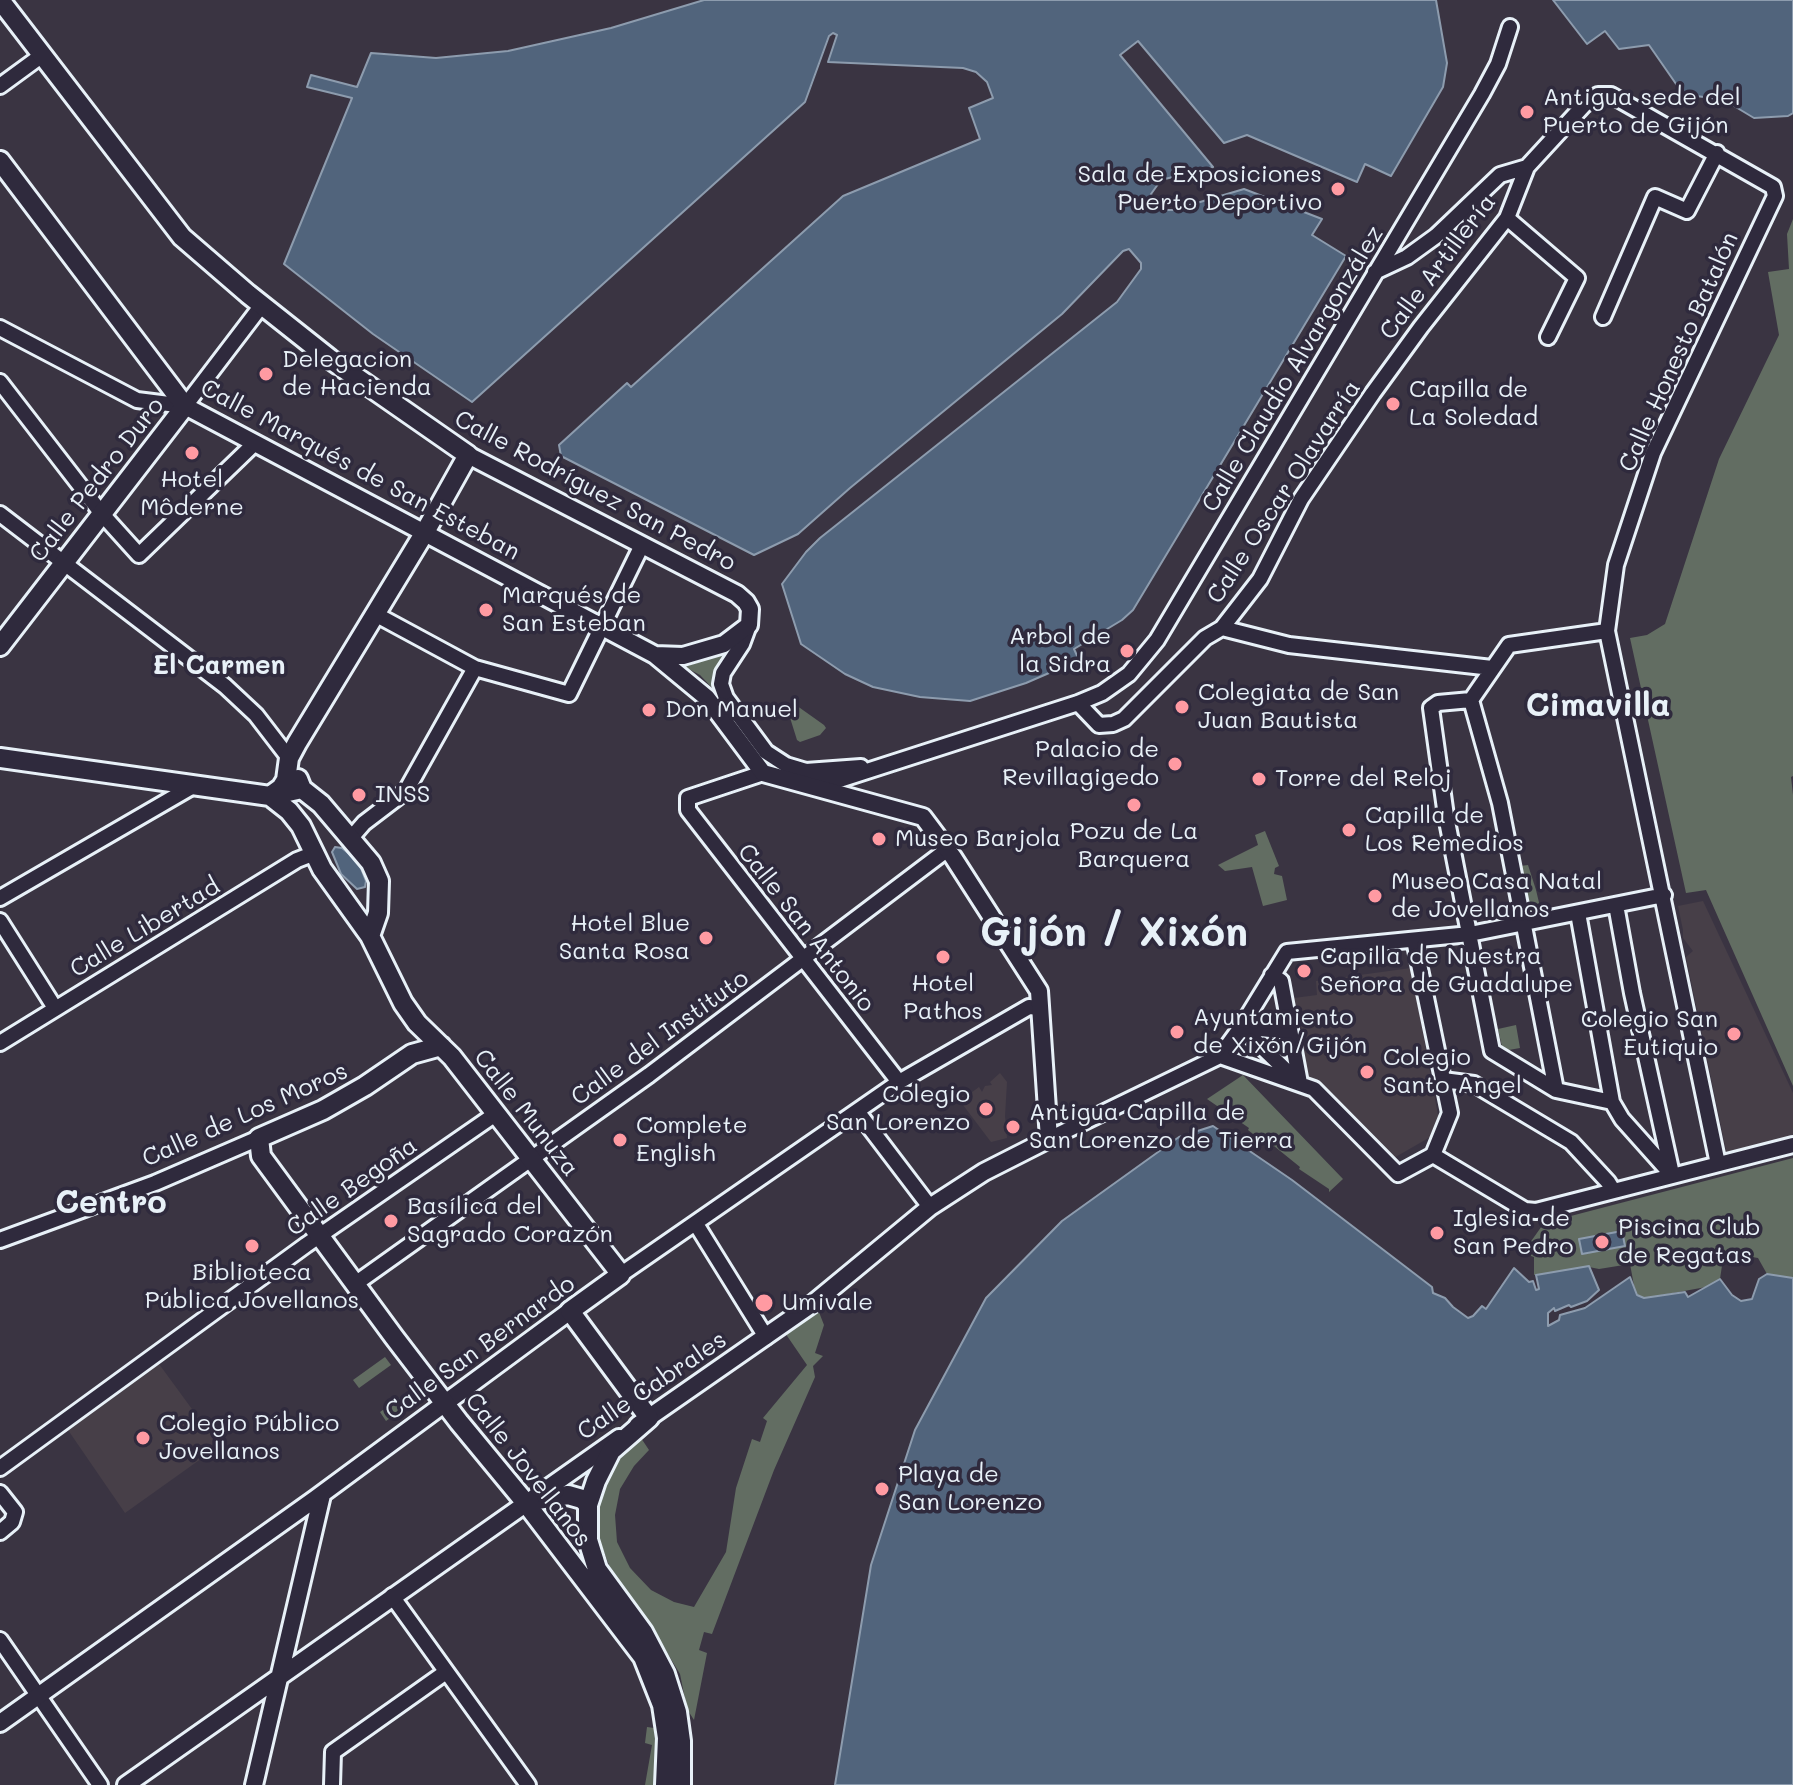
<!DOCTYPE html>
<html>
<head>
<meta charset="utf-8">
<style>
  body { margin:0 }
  canvas { display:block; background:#3a3442 }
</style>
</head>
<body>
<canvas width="1793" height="1785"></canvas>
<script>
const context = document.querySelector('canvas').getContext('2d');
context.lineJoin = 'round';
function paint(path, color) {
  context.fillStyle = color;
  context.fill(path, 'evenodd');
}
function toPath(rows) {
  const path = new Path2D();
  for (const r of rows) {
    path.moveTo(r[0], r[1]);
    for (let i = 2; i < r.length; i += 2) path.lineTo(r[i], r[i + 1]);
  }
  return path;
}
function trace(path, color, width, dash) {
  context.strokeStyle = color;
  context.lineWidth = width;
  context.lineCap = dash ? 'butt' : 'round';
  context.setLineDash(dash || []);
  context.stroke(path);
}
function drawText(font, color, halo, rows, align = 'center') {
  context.font = font + ' Mali,sans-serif';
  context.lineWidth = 7;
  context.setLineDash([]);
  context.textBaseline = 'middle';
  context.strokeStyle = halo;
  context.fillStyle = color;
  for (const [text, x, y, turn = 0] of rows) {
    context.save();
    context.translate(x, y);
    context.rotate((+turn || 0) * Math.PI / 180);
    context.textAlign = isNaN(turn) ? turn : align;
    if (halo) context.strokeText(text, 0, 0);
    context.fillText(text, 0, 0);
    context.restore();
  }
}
paint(toPath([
  [1703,901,1793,1093,1793,1137,1727,1155,1686,957,1693,951,1683,938,1683,930,1678,906],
  [1411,968,1439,1121,1432,1136,1392,1159,1306,1082,1303,1063,1306,1062,1300,1017,1296,1017,1294,998,1317,995,1316,981],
  [1000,1073,1007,1082,1005,1116,1007,1138,991,1142,960,1101,979,1087,982,1092,985,1086,992,1085,990,1082],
  [159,1364,219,1446,125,1513,68,1430]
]), '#473f48');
paint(toPath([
  [1793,219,1793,776,1791,777,1793,795,1793,1086,1706,890,1686,893,1630,638,1647,635,1665,624,1719,459,1779,335,1768,272,1789,269,1787,234],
  [732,649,715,680,716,692,700,675,685,667],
  [793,703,824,725,826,728,820,735,800,742,797,740,787,708],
  [1265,831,1279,866,1275,868,1274,874,1282,876,1287,900,1263,906,1252,867,1225,871,1218,865,1258,845,1255,835],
  [1528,865,1536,890,1541,911,1529,911,1527,908,1520,866],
  [1516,1025,1520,1048,1503,1051,1498,1029],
  [1243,1075,1343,1179,1329,1192,1329,1189,1299,1169,1300,1167,1274,1146,1271,1148,1248,1130,1249,1128,1207,1099],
  [1793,1158,1793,1278,1767,1274,1758,1258,1724,1252,1720,1279,1706,1287,1646,1298,1638,1296,1635,1291,1630,1264,1599,1269,1589,1267,1534,1275,1534,1257,1531,1256,1527,1247,1544,1223],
  [815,1302,824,1325,815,1353,823,1356,813,1366,815,1377,774,1470,712,1634,704,1632,699,1650,707,1653,694,1720,687,1709,680,1674,645,1616,610,1568,600,1541,598,1518,601,1496,609,1474,621,1455,641,1438,649,1450,634,1466,620,1489,615,1515,617,1542,630,1568,651,1590,674,1602,694,1607,726,1552,736,1488,752,1439,760,1442,767,1421,763,1418,807,1365,781,1327],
  [385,1357,391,1365,359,1388,353,1380],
  [413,1389,419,1397,386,1421,380,1412],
  [656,1720,659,1720,658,1785,645,1785,652,1745,645,1743,647,1727,654,1728]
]), '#626d62');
const water = toPath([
  [704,0,1436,0,1447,63,1443,87,1391,176,1365,164,1357,182,1247,135,1224,143,1138,41,1120,55,1213,167,1161,180,1151,194,1154,200,1167,210,1173,210,1244,189,1322,219,1312,235,1346,256,1133,610,1122,620,1074,649,1079,660,1026,683,970,701,920,697,873,687,845,674,801,644,782,584,806,552,820,538,1117,302,1141,269,1141,263,1129,249,1123,251,1062,314,850,488,798,534,754,555,561,456,559,445,627,383,631,387,843,196,980,139,969,108,993,98,987,82,976,72,963,68,828,62,837,35,833,33,829,36,805,102,472,402,373,334,284,264,352,98,307,87,311,75,357,87,371,53,436,58,508,51,611,28,704,0],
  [1553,0,1793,0,1793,113,1788,116,1754,118,1724,100,1683,94,1649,45,1619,49,1605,31,1587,44,1553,0],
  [335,847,342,848,358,861,366,881,365,887,357,889,341,874,332,852,335,847],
  [1213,1126,1292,1180,1432,1287,1433,1293,1445,1298,1453,1307,1468,1318,1473,1316,1482,1306,1486,1309,1514,1268,1529,1282,1533,1281,1536,1290,1539,1289,1536,1275,1589,1266,1599,1290,1587,1301,1571,1307,1569,1305,1555,1311,1554,1308,1548,1313,1548,1326,1559,1320,1560,1315,1585,1308,1630,1277,1637,1295,1644,1298,1685,1292,1688,1297,1720,1279,1732,1295,1741,1301,1752,1299,1759,1279,1767,1274,1793,1278,1793,1785,835,1785,871,1565,915,1430,986,1298,1062,1221,1179,1137,1213,1126],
  [1622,1231,1625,1246,1582,1254,1579,1239,1622,1231]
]);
paint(water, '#51647c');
trace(water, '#8d9cae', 2);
const minor = toPath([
  [0,86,41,56],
  [1507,218,1577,278,1548,337],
  [1375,272,1407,257,1436,236,1500,175,1527,167],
  [1603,317,1655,197,1687,211,1717,153],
  [0,328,137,400,185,406,262,305],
  [0,382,102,514,139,555,255,443],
  [0,514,225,686,256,715,289,758],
  [375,614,475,668,569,694,642,545],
  [749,625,742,644,723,673,721,684,726,698,766,752,786,765,806,771,861,767],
  [1222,628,1289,645,1492,668],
  [1471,700,1438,703,1431,708,1446,816,1492,1051,1556,1090,1612,1102,1622,1119,1672,1175],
  [1471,700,1500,803,1556,1090],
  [1471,700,1509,645,1607,631],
  [1078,703,1099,725,1113,724,1124,719,1205,638,1222,628,1260,579,1301,499,1373,393,1421,327,1507,218,1527,167,1584,105,1598,95,1611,95,1773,187,1775,196,1653,453,1616,565,1607,631,1718,1164],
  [763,773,688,798,688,810,899,1082],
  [810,783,833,782,1078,703,1102,693,1129,674,1157,640,1482,94,1498,64,1510,27],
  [351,838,364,823,406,791,475,668],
  [0,898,195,785],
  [1616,905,1632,993,1672,1174],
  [1578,913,1612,1102],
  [0,921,55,1008],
  [1414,940,1450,1113,1433,1155],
  [1272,975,1281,981,1300,1083],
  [1241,1027,1296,1080],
  [1241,1027,1290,1032],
  [0,1043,297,860,315,853],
  [1220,1056,1314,1089,1398,1174,1433,1155],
  [1443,1080,1474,1084,1571,1142,1608,1182,1613,1190],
  [857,1111,930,1207],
  [1049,1139,1220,1056,1241,1027,1287,952,1470,934,1664,895],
  [1433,1155,1525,1210,1536,1211,1793,1145],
  [696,1224,766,1337],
  [0,1240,155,1183,259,1138],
  [620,1275,899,1082,1029,1007,1040,1008],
  [355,1284,649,1075,948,849],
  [0,1468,306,1245,497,1113],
  [0,1493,15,1512,12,1522,0,1532],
  [392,1596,528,1785],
  [0,1640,100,1785],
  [332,1785,333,1752,446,1672]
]);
const tertiary = toPath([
  [185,406,655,655,707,698,763,773,923,817,953,857,1039,991,1049,1139,984,1172,930,1207,815,1302,638,1425],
  [468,455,737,594,746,602,750,609,749,625,724,644,683,656,655,655],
  [0,1723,315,1499,570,1311],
  [126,1785,619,1438],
  [254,1785,322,1495]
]);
const secondary = toPath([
  [0,0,182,237,248,294,330,359,468,455,425,532,297,743,289,758,286,780,281,788,270,796],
  [0,161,185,406,0,646],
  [0,758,270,796,302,789],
  [298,779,302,789,321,804,371,863,379,881,378,913,370,936],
  [270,796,289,811,301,826,322,869,370,936,403,1003,417,1023,452,1057,619,1272,620,1275,570,1311,649,1418,611,1451,596,1481,588,1505,588,1540,597,1569,643,1632,665,1674,677,1712,681,1741,681,1785],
  [441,1046,412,1054,365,1086,323,1110,259,1138,261,1156,394,1337,459,1422,525,1502,643,1657,662,1705,667,1738,665,1785],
  [525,1502,568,1495,582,1499,588,1505]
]);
trace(minor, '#e8f1f8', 20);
trace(tertiary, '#e8f1f8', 22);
trace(secondary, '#e8f1f8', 24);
trace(minor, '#2f2a3d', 14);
trace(tertiary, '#2f2a3d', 16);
trace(secondary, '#2f2a3d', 18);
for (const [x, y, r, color] of [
  [1527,112,8,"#ff9aa2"],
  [1338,189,8,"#ff9aa2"],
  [266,374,8,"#ff9aa2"],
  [1393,404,8,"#ff9aa2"],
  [192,453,8,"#ff9aa2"],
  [486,610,8,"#ff9aa2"],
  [1127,651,8,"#ff9aa2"],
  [1182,707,8,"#ff9aa2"],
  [649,710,8,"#ff9aa2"],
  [1175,764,8,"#ff9aa2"],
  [1259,779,8,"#ff9aa2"],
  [359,795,8,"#ff9aa2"],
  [1134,805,8,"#ff9aa2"],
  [1349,830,8,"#ff9aa2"],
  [879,839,8,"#ff9aa2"],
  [1375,896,8,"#ff9aa2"],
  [706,938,8,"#ff9aa2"],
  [943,957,8,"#ff9aa2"],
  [1304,971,8,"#ff9aa2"],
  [1177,1032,8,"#ff9aa2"],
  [1734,1034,8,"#ff9aa2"],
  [1367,1072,8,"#ff9aa2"],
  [986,1109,8,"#ff9aa2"],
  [1013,1127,8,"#ff9aa2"],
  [620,1140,8,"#ff9aa2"],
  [391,1221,8,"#ff9aa2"],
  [1437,1233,8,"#ff9aa2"],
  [1602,1242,8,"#ff9aa2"],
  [252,1246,8,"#ff9aa2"],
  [764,1303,10,"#ff9aa2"],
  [143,1438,8,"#ff9aa2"],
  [882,1489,8,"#ff9aa2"]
]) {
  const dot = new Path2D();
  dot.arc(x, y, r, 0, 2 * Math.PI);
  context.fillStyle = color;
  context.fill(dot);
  trace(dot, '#2f2a3d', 3);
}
drawText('24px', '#e8f1f8', '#2f2a3d', [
  ["Antigua sede del",1543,98],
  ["Puerto de Gijón",1543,126],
  ["Sala de Exposiciones",1322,175,"right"],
  ["Puerto Deportivo",1322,203,"right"],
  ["Delegacion",282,360],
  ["de Hacienda",282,388],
  ["Capilla de",1409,390],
  ["La Soledad",1409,418],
  ["Hotel",192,480,"center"],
  ["Môderne",192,508,"center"],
  ["Marqués de",502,596],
  ["San Esteban",502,624],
  ["Arbol de",1111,637,"right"],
  ["la Sidra",1111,665,"right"],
  ["Colegiata de San",1198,693],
  ["Juan Bautista",1198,721],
  ["Don Manuel",665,710],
  ["Palacio de",1159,750,"right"],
  ["Revillagigedo",1159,778,"right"],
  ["Torre del Reloj",1275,779],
  ["INSS",375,795],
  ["Capilla de",1365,816],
  ["Los Remedios",1365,844],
  ["Pozu de La",1134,832,"center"],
  ["Barquera",1134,860,"center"],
  ["Museo Barjola",895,839],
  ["Museo Casa Natal",1391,882],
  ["de Jovellanos",1391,910],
  ["Hotel Blue",690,924,"right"],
  ["Santa Rosa",690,952,"right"],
  ["Capilla de Nuestra",1320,957],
  ["Señora de Guadalupe",1320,985],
  ["Hotel",943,984,"center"],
  ["Pathos",943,1012,"center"],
  ["Ayuntamiento",1193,1018],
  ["de Xixón/Gijón",1193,1046],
  ["Colegio San",1718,1020,"right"],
  ["Eutiquio",1718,1048,"right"],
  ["Colegio",1383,1058],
  ["Santo Angel",1383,1086],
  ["Colegio",970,1095,"right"],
  ["San Lorenzo",970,1123,"right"],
  ["Antigua Capilla de",1029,1113],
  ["San Lorenzo de Tierra",1029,1141],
  ["Complete",636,1126],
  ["English",636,1154],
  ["Basílica del",407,1207],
  ["Sagrado Corazón",407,1235],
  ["Iglesia de",1453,1219],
  ["San Pedro",1453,1247],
  ["Piscina Club",1618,1228],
  ["de Regatas",1618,1256],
  ["Biblioteca",252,1273,"center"],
  ["Pública Jovellanos",252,1301,"center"],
  ["Umivale",782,1303],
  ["Colegio Público",159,1424],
  ["Jovellanos",159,1452],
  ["Playa de",898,1475],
  ["San Lorenzo",898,1503]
], 'left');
drawText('24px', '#e8f1f8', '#2f2a3d', [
  ["Calle Artillería",1438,267,-53],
  ["Calle Honesto Batalón",1679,352,-66],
  ["Calle Claudio Alvargonzález",1293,369,-59],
  ["Calle Marqués de San Esteban",360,470,28],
  ["Calle Pedro Duro",97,480,-52],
  ["Calle Rodríguez San Pedro",595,491,28],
  ["Calle Oscar Olavarría",1284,492,-57],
  ["Calle Libertad",145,928,-31],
  ["Calle San Antonio",806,928,52],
  ["Calle del Instituto",660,1038,-36],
  ["Calle Munuza",526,1113,52],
  ["Calle de Los Moros",245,1115,-24],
  ["Calle Begoña",352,1187,-35],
  ["Calle San Bernardo",480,1348,-36],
  ["Calle Cabrales",652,1386,-34],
  ["Calle Jovellanos",528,1470,52]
]);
drawText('bold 26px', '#e8f1f8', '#2f2a3d', [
  ["El Carmen",219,666]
]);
drawText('bold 32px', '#e8f1f8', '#2f2a3d', [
  ["Cimavilla",1598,706],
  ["Centro",111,1203]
]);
drawText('bold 40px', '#e8f1f8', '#2f2a3d', [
  ["Gijón / Xixón",1114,934]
]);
</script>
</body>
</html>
